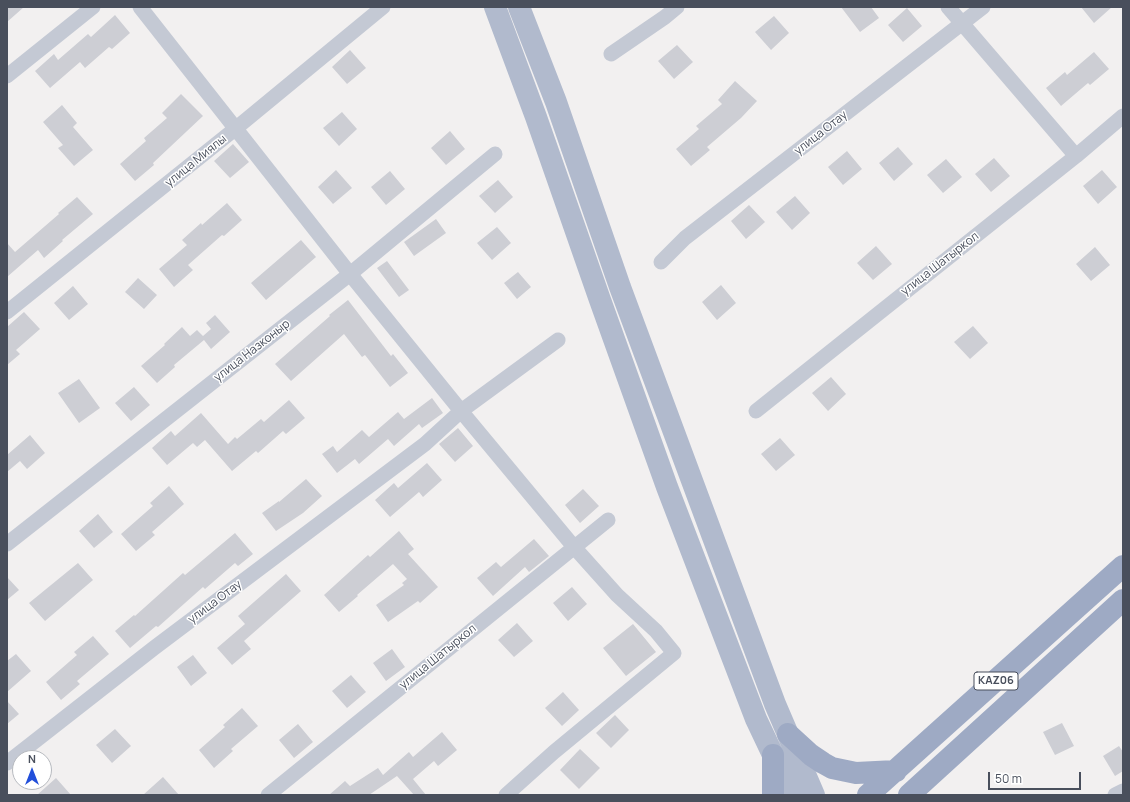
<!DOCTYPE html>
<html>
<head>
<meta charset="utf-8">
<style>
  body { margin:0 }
  #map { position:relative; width:1130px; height:802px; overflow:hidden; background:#f2f0f0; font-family:Manrope,sans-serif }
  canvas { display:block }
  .frame { position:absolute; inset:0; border:8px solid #494f5c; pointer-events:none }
  .north { position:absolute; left:12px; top:750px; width:40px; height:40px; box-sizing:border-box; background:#fff; border:1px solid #b6b9be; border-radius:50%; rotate:0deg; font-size:11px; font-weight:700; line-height:16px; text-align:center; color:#494f5c }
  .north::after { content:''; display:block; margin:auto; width:14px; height:18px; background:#224fda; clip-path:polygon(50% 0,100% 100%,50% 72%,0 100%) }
  .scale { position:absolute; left:988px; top:772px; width:93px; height:18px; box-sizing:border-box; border:2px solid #494f5c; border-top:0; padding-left:5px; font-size:12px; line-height:14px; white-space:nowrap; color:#494f5c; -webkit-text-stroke:3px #fff; paint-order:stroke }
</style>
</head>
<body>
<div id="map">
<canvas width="1130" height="802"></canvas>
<div class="frame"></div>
<div class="north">N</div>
<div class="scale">50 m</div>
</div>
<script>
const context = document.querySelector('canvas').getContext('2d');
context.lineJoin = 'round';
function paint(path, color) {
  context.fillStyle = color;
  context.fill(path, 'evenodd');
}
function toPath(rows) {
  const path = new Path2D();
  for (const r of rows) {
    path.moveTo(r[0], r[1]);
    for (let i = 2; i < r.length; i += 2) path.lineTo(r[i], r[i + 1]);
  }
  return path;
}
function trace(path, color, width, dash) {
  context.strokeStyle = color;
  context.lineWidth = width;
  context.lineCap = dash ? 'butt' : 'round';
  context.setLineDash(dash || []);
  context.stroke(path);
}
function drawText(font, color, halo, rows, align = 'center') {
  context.font = font + ' Manrope,sans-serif';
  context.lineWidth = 3;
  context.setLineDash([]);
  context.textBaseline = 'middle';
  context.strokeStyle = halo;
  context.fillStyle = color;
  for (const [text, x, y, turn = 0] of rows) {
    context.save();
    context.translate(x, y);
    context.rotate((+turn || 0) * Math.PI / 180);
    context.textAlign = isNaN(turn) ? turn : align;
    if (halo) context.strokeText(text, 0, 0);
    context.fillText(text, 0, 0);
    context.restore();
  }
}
paint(toPath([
  [7,7,24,7,7,22],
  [841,7,871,7,879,18,860,32],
  [1081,7,1112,7,1094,23],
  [907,8,922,26,903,42,888,25],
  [115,15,130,33,112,49,109,47,85,68,80,62,50,88,35,71,54,54,58,60,88,34,91,37],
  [774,16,789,33,771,50,755,32],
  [677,45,693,62,674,79,658,61],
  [350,50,366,68,347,84,332,67],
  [1094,52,1109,69,1090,85,1088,83,1061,106,1046,88,1065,72,1067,75],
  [735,81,757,101,741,118,707,147,710,150,691,166,676,149,699,129,696,126,722,104,718,100],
  [181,94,203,116,153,163,154,165,135,181,120,164,146,141,144,138,167,118,162,113],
  [62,105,77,123,73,127,93,150,74,166,58,148,63,145,43,122],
  [342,112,357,129,339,146,323,128],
  [450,131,465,149,446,165,431,148],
  [233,144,249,162,230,178,214,161],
  [898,147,913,164,894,181,879,163],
  [847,151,862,169,843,185,828,167],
  [994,158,1010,176,991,192,975,174],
  [946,159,962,177,943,193,927,175],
  [336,170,352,188,333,204,318,187],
  [1102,170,1117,187,1098,204,1083,186],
  [390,171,405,189,386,205,371,187],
  [498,180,513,197,495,213,479,196],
  [795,196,810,213,792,230,776,212],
  [77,197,93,214,62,240,63,241,44,258,38,250,7,277,7,243,15,252,59,214,58,213],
  [227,203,242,220,224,236,222,235,188,265,193,270,174,287,159,269,187,245,182,240,201,223,202,225],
  [749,205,765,222,746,239,731,221],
  [436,219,446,233,414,256,404,242],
  [497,227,511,243,492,260,477,243],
  [301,240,316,257,266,300,251,283],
  [876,246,892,264,873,280,857,263],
  [1095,247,1110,265,1091,281,1076,264],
  [387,261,409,290,399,297,377,268],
  [518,272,531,287,517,299,504,283],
  [138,278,157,295,144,309,125,292],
  [721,285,736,303,717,320,702,302],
  [73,286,88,304,69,320,54,303],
  [348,300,391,356,393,354,408,373,390,387,365,355,362,357,344,334,291,381,275,364,330,316,329,315],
  [24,312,40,329,16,350,20,354,7,365,7,327],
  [215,315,230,332,211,349,204,340,174,365,175,367,157,383,141,366,165,345,164,344,182,327,190,336,197,330,203,336,211,329,206,323],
  [973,326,988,343,970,359,954,342],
  [831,377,846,394,828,411,812,393],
  [79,379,100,408,79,423,58,393],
  [134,387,150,405,131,421,115,403],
  [432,398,443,413,422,428,419,424,394,446,388,439,359,464,355,459,337,473,322,454,333,446,337,452,362,430,369,437,398,412,404,419],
  [289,400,305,418,286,434,283,431,258,453,256,451,232,471,205,440,197,447,193,443,167,465,152,448,171,431,175,436,201,413,228,444,235,437,237,439,261,419,264,422],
  [458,428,473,446,455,462,439,444],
  [30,435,45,453,27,469,20,461,7,472,7,455],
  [780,438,795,455,776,471,761,454],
  [427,463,442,480,423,497,419,492,390,517,375,500,394,483,398,488],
  [306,479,322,496,303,513,276,531,262,513,279,501,279,502],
  [169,486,184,504,152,532,155,535,136,551,121,534,153,506,150,503],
  [583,489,599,506,580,523,565,505],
  [98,514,113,532,94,548,79,531],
  [399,531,414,549,408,554,438,587,420,603,418,601,388,622,376,605,404,585,402,583,407,579,393,564,357,595,358,596,339,612,324,595,368,555,370,557],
  [235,533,253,554,238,566,235,563,205,589,203,587,158,627,156,626,130,648,115,631,134,615,135,616,183,573,185,575],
  [534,539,549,556,529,572,525,567,493,596,477,578,496,562,501,567],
  [78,563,93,580,45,621,29,603],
  [286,574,301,591,244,641,251,649,232,665,217,648,245,624,238,616],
  [7,577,19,590,7,600],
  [572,587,587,604,568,621,553,603],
  [517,623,533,641,514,657,498,640],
  [633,624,656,652,626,676,603,648],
  [93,636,109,654,77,681,80,684,61,700,46,682,77,655,74,652],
  [392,649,405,667,386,681,373,663],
  [16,654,31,671,7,692,7,661],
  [193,655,207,673,191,686,177,667],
  [351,675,366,692,347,708,332,691],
  [563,692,579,710,562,726,545,708],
  [7,701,19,714,7,724],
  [242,708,258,726,231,749,233,751,214,768,199,750,225,727,223,725],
  [615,715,629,730,611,748,596,733],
  [1062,723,1074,746,1055,755,1043,732],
  [298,724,313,742,294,758,279,740],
  [115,729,131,746,112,763,96,745],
  [442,732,457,750,438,766,434,761,413,779,426,795,414,795,397,776,369,795,329,795,345,781,350,786,378,768,383,775,409,752,413,757],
  [1119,746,1123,752,1123,771,1115,776,1103,756],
  [580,749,600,768,579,789,560,770],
  [163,777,179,795,143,795],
  [56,778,71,795,37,795]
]), '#cdced4');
trace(toPath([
  [140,7,350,274,461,411,574,547,617,595,656,631,674,653,554,752,506,795],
  [948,7,1076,156],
  [611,54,665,17,677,7],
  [7,76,93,7],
  [661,262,685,238,983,7],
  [7,312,235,129,383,7],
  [756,411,1076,156,1123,116],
  [7,544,350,274,495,154],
  [7,763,154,648,425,444,461,411,558,340],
  [268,795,608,520],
  [1115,795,1123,791]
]), '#c4c9d4', 15);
trace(toPath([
  [495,7,536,117,600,300,667,487,756,719,792,795],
  [519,7,556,102,620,287,775,704,814,795]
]), '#b1bacd', 22);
trace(toPath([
  [788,734,811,755,823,763,832,768,856,773,896,771],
  [773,755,773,795],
  [868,795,1123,566],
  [909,795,1123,600]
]), '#9eaac4', 22);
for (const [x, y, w] of [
  [996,681,44]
]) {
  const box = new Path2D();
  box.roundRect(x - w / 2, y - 9, w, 18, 3);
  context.fillStyle = '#fff';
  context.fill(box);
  trace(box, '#494f5c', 1);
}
drawText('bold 11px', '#494f5c', null, [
  ["KАZ06",996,681]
]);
drawText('12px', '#494f5c', '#fff', [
  ["улица Отау",821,133,-38],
  ["улица Миялы",196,161,-39],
  ["улица Шатыркол",940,264,-38],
  ["улица Назконыр",252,351,-38],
  ["улица Отау",215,602,-37],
  ["улица Шатыркол",438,657,-39]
]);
</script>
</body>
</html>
